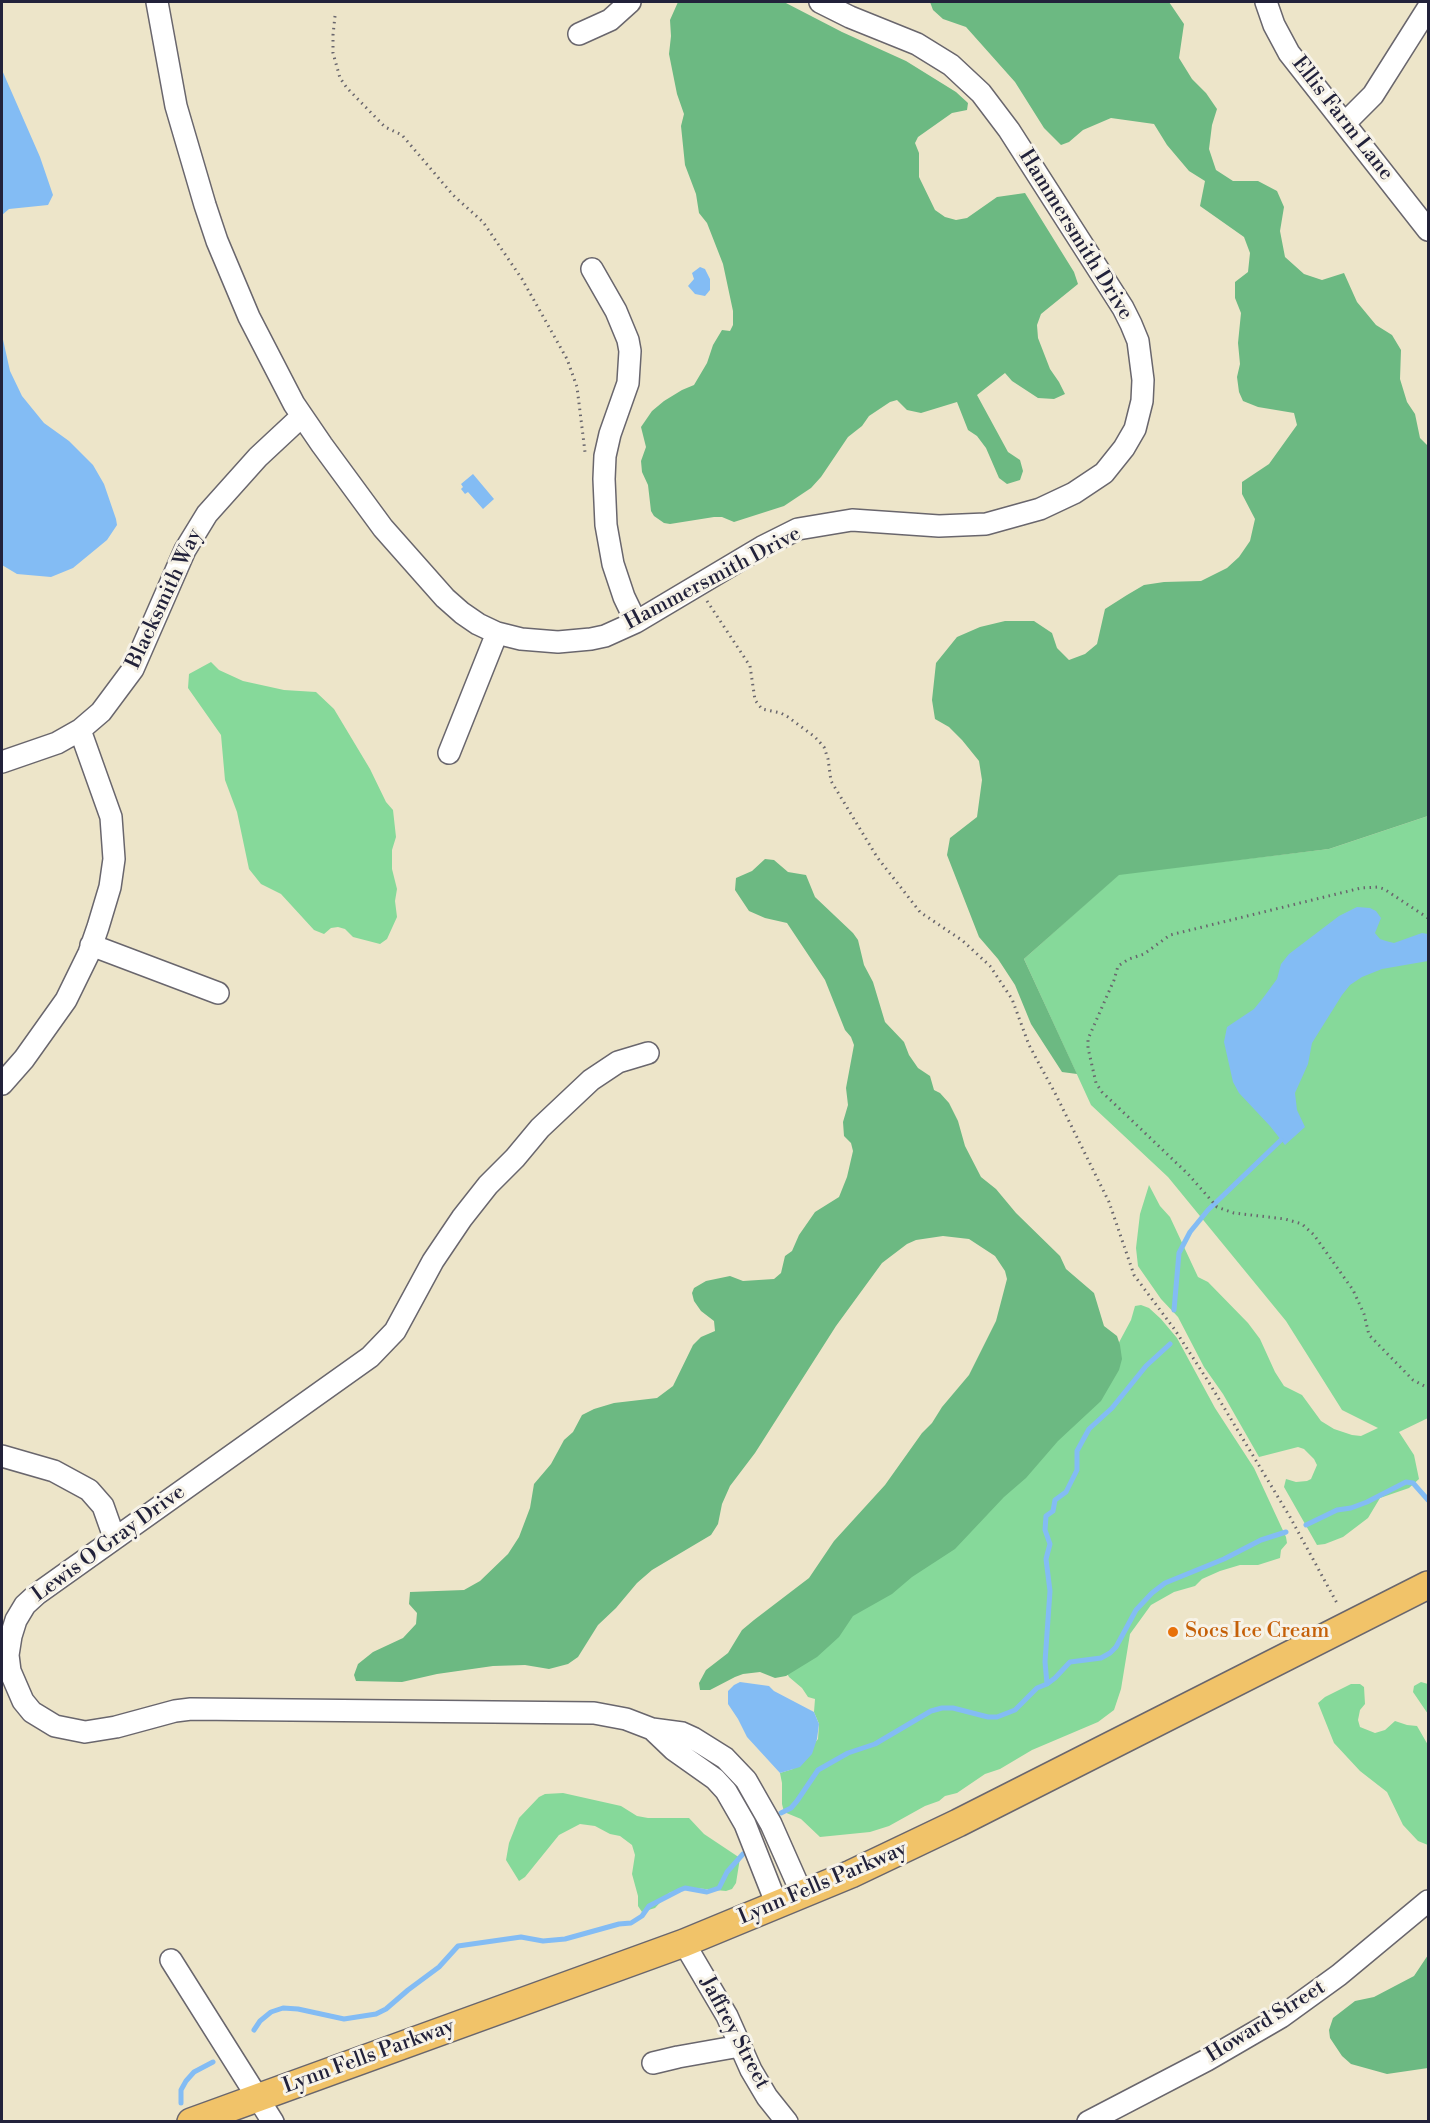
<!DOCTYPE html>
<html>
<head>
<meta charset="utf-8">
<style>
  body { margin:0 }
  #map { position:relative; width:1430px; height:2123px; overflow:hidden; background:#ede5c9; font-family:"Libre Bodoni",serif }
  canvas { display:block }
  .frame { position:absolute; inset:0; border:3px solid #22223b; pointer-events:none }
</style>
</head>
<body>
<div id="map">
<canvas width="1430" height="2123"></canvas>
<div class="frame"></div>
</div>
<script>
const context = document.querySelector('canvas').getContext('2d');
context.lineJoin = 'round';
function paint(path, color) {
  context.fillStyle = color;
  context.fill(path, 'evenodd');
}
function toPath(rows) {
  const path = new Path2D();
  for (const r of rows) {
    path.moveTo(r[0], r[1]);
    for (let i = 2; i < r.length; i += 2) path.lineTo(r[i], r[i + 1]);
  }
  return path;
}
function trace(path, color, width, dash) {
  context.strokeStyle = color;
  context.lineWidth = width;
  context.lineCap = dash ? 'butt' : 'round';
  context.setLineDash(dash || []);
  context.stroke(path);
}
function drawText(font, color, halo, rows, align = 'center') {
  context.font = font + ' "Libre Bodoni",serif';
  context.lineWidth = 6;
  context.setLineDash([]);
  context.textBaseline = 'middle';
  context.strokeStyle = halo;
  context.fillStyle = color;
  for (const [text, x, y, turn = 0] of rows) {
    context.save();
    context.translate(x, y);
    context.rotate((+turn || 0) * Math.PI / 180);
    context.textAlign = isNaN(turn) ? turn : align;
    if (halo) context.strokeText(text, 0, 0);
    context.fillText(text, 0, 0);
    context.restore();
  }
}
paint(toPath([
  [211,662,219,670,243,681,284,690,316,692,334,709,370,769,386,802,393,810,396,837,392,850,392,869,397,889,395,901,397,917,387,939,380,944,353,937,345,929,338,927,331,928,324,934,314,930,281,894,261,884,249,869,237,812,225,780,221,735,188,688,189,674],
  [1428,816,1428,1418,1399,1432,1414,1455,1419,1479,1409,1488,1380,1498,1368,1518,1343,1537,1325,1544,1317,1545,1284,1487,1286,1479,1296,1482,1307,1481,1311,1479,1317,1465,1314,1459,1304,1449,1298,1447,1259,1457,1223,1394,1204,1367,1178,1317,1161,1299,1138,1266,1136,1248,1140,1214,1149,1185,1160,1206,1170,1217,1198,1277,1208,1282,1248,1323,1260,1339,1275,1372,1284,1386,1302,1395,1321,1421,1334,1429,1352,1435,1361,1436,1378,1428,1342,1410,1286,1321,1168,1177,1091,1105,1024,959,1119,874,1329,849],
  [1141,1305,1149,1308,1161,1319,1177,1338,1215,1408,1254,1468,1286,1537,1287,1543,1281,1550,1280,1558,1258,1565,1240,1565,1220,1571,1202,1579,1195,1586,1174,1592,1151,1605,1130,1634,1121,1689,1114,1710,1098,1722,1032,1750,1000,1769,985,1774,957,1793,945,1796,939,1801,925,1806,889,1826,870,1832,820,1837,801,1819,784,1812,782,1804,782,1783,780,1773,793,1769,818,1739,819,1724,814,1712,815,1699,808,1697,802,1688,789,1677,784,1668,1116,1348,1131,1320,1135,1306],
  [1421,1682,1428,1684,1428,1714,1413,1692,1414,1686],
  [1351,1684,1360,1684,1364,1687,1365,1704,1360,1710,1358,1720,1360,1727,1375,1733,1385,1730,1395,1721,1407,1725,1417,1726,1428,1745,1428,1845,1418,1841,1403,1825,1387,1792,1360,1771,1334,1743,1318,1703,1325,1697],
  [563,1793,621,1806,637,1816,648,1818,689,1818,704,1834,740,1858,736,1883,732,1889,726,1891,684,1887,669,1893,655,1908,642,1912,638,1906,638,1896,632,1874,635,1855,632,1845,620,1836,610,1834,595,1826,580,1824,559,1835,525,1877,519,1881,506,1860,509,1843,519,1818,539,1797,545,1794]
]), '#86d99a');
paint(toPath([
  [678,2,784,2,842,32,906,61,956,92,968,103,967,110,952,113,918,137,915,143,919,153,919,177,935,210,945,217,956,220,967,218,997,197,1025,193,1074,272,1078,284,1041,314,1037,325,1038,338,1050,369,1059,382,1065,394,1054,399,1038,398,1012,381,1005,373,977,395,1008,452,1020,460,1023,471,1020,480,1007,484,999,478,986,448,977,436,968,430,957,402,921,413,907,410,897,400,890,402,869,416,862,426,848,437,821,477,811,488,784,506,734,522,722,517,714,517,670,524,664,523,654,516,651,511,648,485,642,472,641,461,646,447,641,427,652,411,664,401,682,390,694,385,707,363,713,345,722,330,730,331,733,325,733,311,723,264,707,223,699,213,696,194,685,165,681,126,684,114,677,94,669,54,671,36,670,20],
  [930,2,1169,2,1184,24,1179,58,1192,79,1206,93,1217,109,1212,125,1209,149,1216,170,1233,181,1258,181,1277,191,1284,207,1280,231,1285,257,1304,274,1322,280,1344,273,1357,302,1376,325,1392,335,1401,350,1400,379,1407,402,1415,414,1420,438,1428,446,1428,816,1329,849,1119,875,1024,959,1077,1074,1062,1072,1031,1024,1015,985,998,959,979,937,947,855,950,838,977,817,982,780,979,761,962,740,949,727,935,719,932,700,936,663,957,637,980,627,1005,621,1034,621,1052,633,1057,648,1069,660,1085,654,1097,644,1105,609,1127,595,1144,585,1164,582,1201,581,1227,568,1239,557,1250,541,1255,519,1242,494,1242,482,1269,464,1297,425,1294,413,1258,407,1243,401,1239,392,1237,377,1240,364,1238,343,1241,313,1235,298,1235,282,1248,272,1250,253,1244,237,1200,206,1205,181,1189,171,1167,145,1154,124,1111,118,1083,130,1069,142,1061,145,1044,128,1015,82,966,27,943,19,933,10],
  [765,859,774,860,788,872,806,875,815,897,853,933,858,940,864,965,873,982,885,1022,904,1042,909,1055,918,1068,930,1076,934,1090,940,1093,949,1103,958,1121,965,1146,981,1177,996,1189,1016,1213,1060,1256,1066,1269,1094,1293,1104,1326,1117,1336,1120,1345,1122,1359,1119,1370,1101,1401,1058,1441,1026,1478,1004,1497,955,1549,912,1577,892,1594,853,1616,839,1637,817,1657,786,1676,775,1678,760,1672,743,1674,735,1677,710,1690,700,1690,699,1683,706,1670,728,1653,742,1630,754,1620,809,1578,834,1541,885,1485,922,1433,932,1423,942,1407,969,1375,996,1321,1007,1279,1005,1271,995,1256,969,1239,943,1236,916,1240,907,1244,882,1263,836,1326,755,1453,730,1486,722,1504,718,1524,711,1535,652,1570,637,1583,616,1608,598,1625,578,1657,568,1664,549,1669,525,1665,493,1666,437,1674,402,1682,356,1681,354,1675,358,1664,373,1652,403,1638,416,1624,417,1613,409,1604,410,1592,464,1590,480,1581,508,1554,519,1537,530,1508,534,1484,551,1464,564,1440,573,1432,582,1415,594,1409,614,1403,657,1398,673,1386,693,1345,701,1337,715,1331,714,1321,701,1311,694,1301,692,1293,694,1288,706,1281,730,1276,743,1281,774,1279,781,1273,785,1256,792,1251,799,1235,815,1212,839,1197,847,1177,853,1151,851,1143,844,1136,843,1122,848,1105,846,1088,854,1045,851,1037,845,1030,825,980,787,923,765,918,749,911,735,890,736,878,752,871],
  [1428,1955,1428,2068,1387,2074,1351,2064,1342,2056,1330,2038,1329,2030,1333,2018,1355,2001,1374,1997,1414,1976]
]), '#6cb982');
paint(toPath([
  [2,70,40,157,53,195,48,205,9,209,2,215],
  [700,267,705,269,710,279,710,290,705,296,695,294,688,286,694,279,692,273],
  [2,335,10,371,22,396,44,423,69,441,93,465,104,484,116,519,117,525,107,540,73,568,51,577,17,574,2,565],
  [473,474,494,499,483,509,468,492,465,494,461,489,463,487,461,484],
  [1357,907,1370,908,1376,911,1381,918,1375,933,1380,939,1386,941,1394,943,1422,933,1428,934,1428,961,1382,969,1362,977,1350,985,1342,995,1312,1043,1308,1064,1295,1093,1297,1110,1305,1127,1285,1145,1270,1126,1239,1093,1233,1082,1224,1042,1227,1027,1254,1009,1263,998,1277,979,1281,964,1289,954,1339,916],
  [740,1682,769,1686,774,1691,814,1712,819,1724,817,1739,812,1754,800,1767,780,1773,747,1737,738,1719,728,1704,728,1691,734,1685]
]), '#83bcf4');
trace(toPath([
  [1174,1310,1179,1253,1190,1232,1208,1210,1281,1140],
  [1306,1525,1337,1510,1351,1508,1367,1502,1406,1482,1413,1483,1428,1500],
  [1047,1684,1045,1662,1050,1591,1046,1559,1050,1544,1045,1530,1046,1516,1053,1511,1055,1500,1066,1492,1077,1470,1077,1451,1089,1429,1112,1408,1146,1366,1170,1344],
  [781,1813,791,1808,797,1801,818,1770,848,1753,875,1744,931,1711,942,1708,953,1708,988,1717,997,1717,1015,1710,1037,1688,1047,1684,1055,1678,1070,1662,1101,1658,1110,1653,1116,1647,1136,1610,1152,1593,1165,1583,1224,1559,1261,1540,1286,1532],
  [254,2030,260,2021,271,2012,283,2008,298,2009,344,2019,376,2014,386,2009,408,1990,439,1967,458,1946,521,1937,543,1941,565,1939,619,1924,631,1923,642,1916,649,1906,680,1890,685,1888,707,1892,719,1888,727,1872,743,1854],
  [181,2103,181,2090,186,2081,194,2072,213,2062]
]), '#83bcf4', 5);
const minor = toPath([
  [157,2,176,106,205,205,217,241,249,317,294,404,322,445,383,528,445,598,462,613,478,624,497,633,521,639,558,642,591,639,605,636,636,622,762,547,798,529,852,520,939,526,986,524,1040,509,1074,493,1104,473,1124,448,1135,429,1142,401,1143,380,1138,341,1131,324,1123,308,1009,130,981,93,951,65,917,44,850,17,820,2],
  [1266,2,1274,25,1289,53,1428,230],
  [579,34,610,20,630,2],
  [1346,122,1373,95,1428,8],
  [592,269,616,311,628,340,630,351,628,383,610,434,605,456,604,479,606,525,613,564,624,597,636,622],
  [80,730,101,712,133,669,185,550,207,514,258,457,302,416],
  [449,753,497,633],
  [2,762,57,743,80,730,111,817,114,859,110,887,98,927,89,953,66,1000,24,1059,2,1084],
  [91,945,218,993],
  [648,1053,618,1062,591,1080,540,1128,515,1158,488,1185,462,1218,433,1261,395,1331,370,1357,37,1594,25,1605,16,1620,11,1636,8,1655,10,1671,23,1701,32,1712,55,1726,85,1732,116,1727,175,1711,191,1709,594,1713,626,1719,652,1729,682,1733,693,1738,725,1758,746,1780,771,1824,802,1894],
  [2,1456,54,1471,89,1490,103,1506,114,1537],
  [652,1729,674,1750,715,1779,726,1791,745,1824,777,1905],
  [684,1943,727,2016,751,2070,767,2097,787,2122],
  [171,1960,273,2122],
  [653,2063,678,2057,740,2046],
  [1088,2122,1207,2060,1281,2017,1339,1975,1428,1901]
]);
const major = toPath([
  [191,2122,684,1943,851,1874,958,1823,1428,1585]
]);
trace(minor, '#69666d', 24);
trace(major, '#69666d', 30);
trace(toPath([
  [335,16,333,35,333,53,340,78,347,88,385,127,402,135,453,195,483,222,522,279,567,359,577,387,585,452],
  [707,601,750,666,755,700,762,709,781,713,788,717,815,737,824,747,828,759,831,781,877,857,920,912,963,941,990,966,1012,999,1029,1045,1056,1095,1109,1202,1134,1275,1175,1330,1208,1381,1290,1517,1338,1605],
  [1428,918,1384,889,1378,887,1361,888,1170,935,1144,954,1129,959,1118,966,1114,980,1088,1039,1088,1048,1096,1083,1102,1092,1188,1174,1217,1207,1234,1213,1285,1219,1302,1224,1314,1235,1353,1290,1364,1314,1369,1335,1413,1380,1428,1388]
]), '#69666d', 3, [1.5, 4.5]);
trace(minor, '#fff', 21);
trace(major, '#f1c369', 27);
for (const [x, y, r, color] of [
  [1173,1632,6,"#e8710a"]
]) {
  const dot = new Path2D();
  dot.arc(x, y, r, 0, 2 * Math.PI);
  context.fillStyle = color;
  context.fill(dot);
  trace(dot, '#f7f3e8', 2);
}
drawText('21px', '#22223b', '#f7f3e8', [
  ["Ellis Farm Lane",1342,119,52],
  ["Hammersmith Drive",1075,235,58],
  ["Hammersmith Drive",713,579,-28],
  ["Blacksmith Way",165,599,-65],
  ["Lewis O Gray Drive",109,1544,-36],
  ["Lynn Fells Parkway",823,1884,-23],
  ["Howard Street",1266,2022,-32],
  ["Jaffrey Street",734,2033,62],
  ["Lynn Fells Parkway",369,2057,-20]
]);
drawText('21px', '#c56008', '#f7f3e8', [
  ["Socs Ice Cream",1185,1632]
], 'left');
</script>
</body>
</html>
